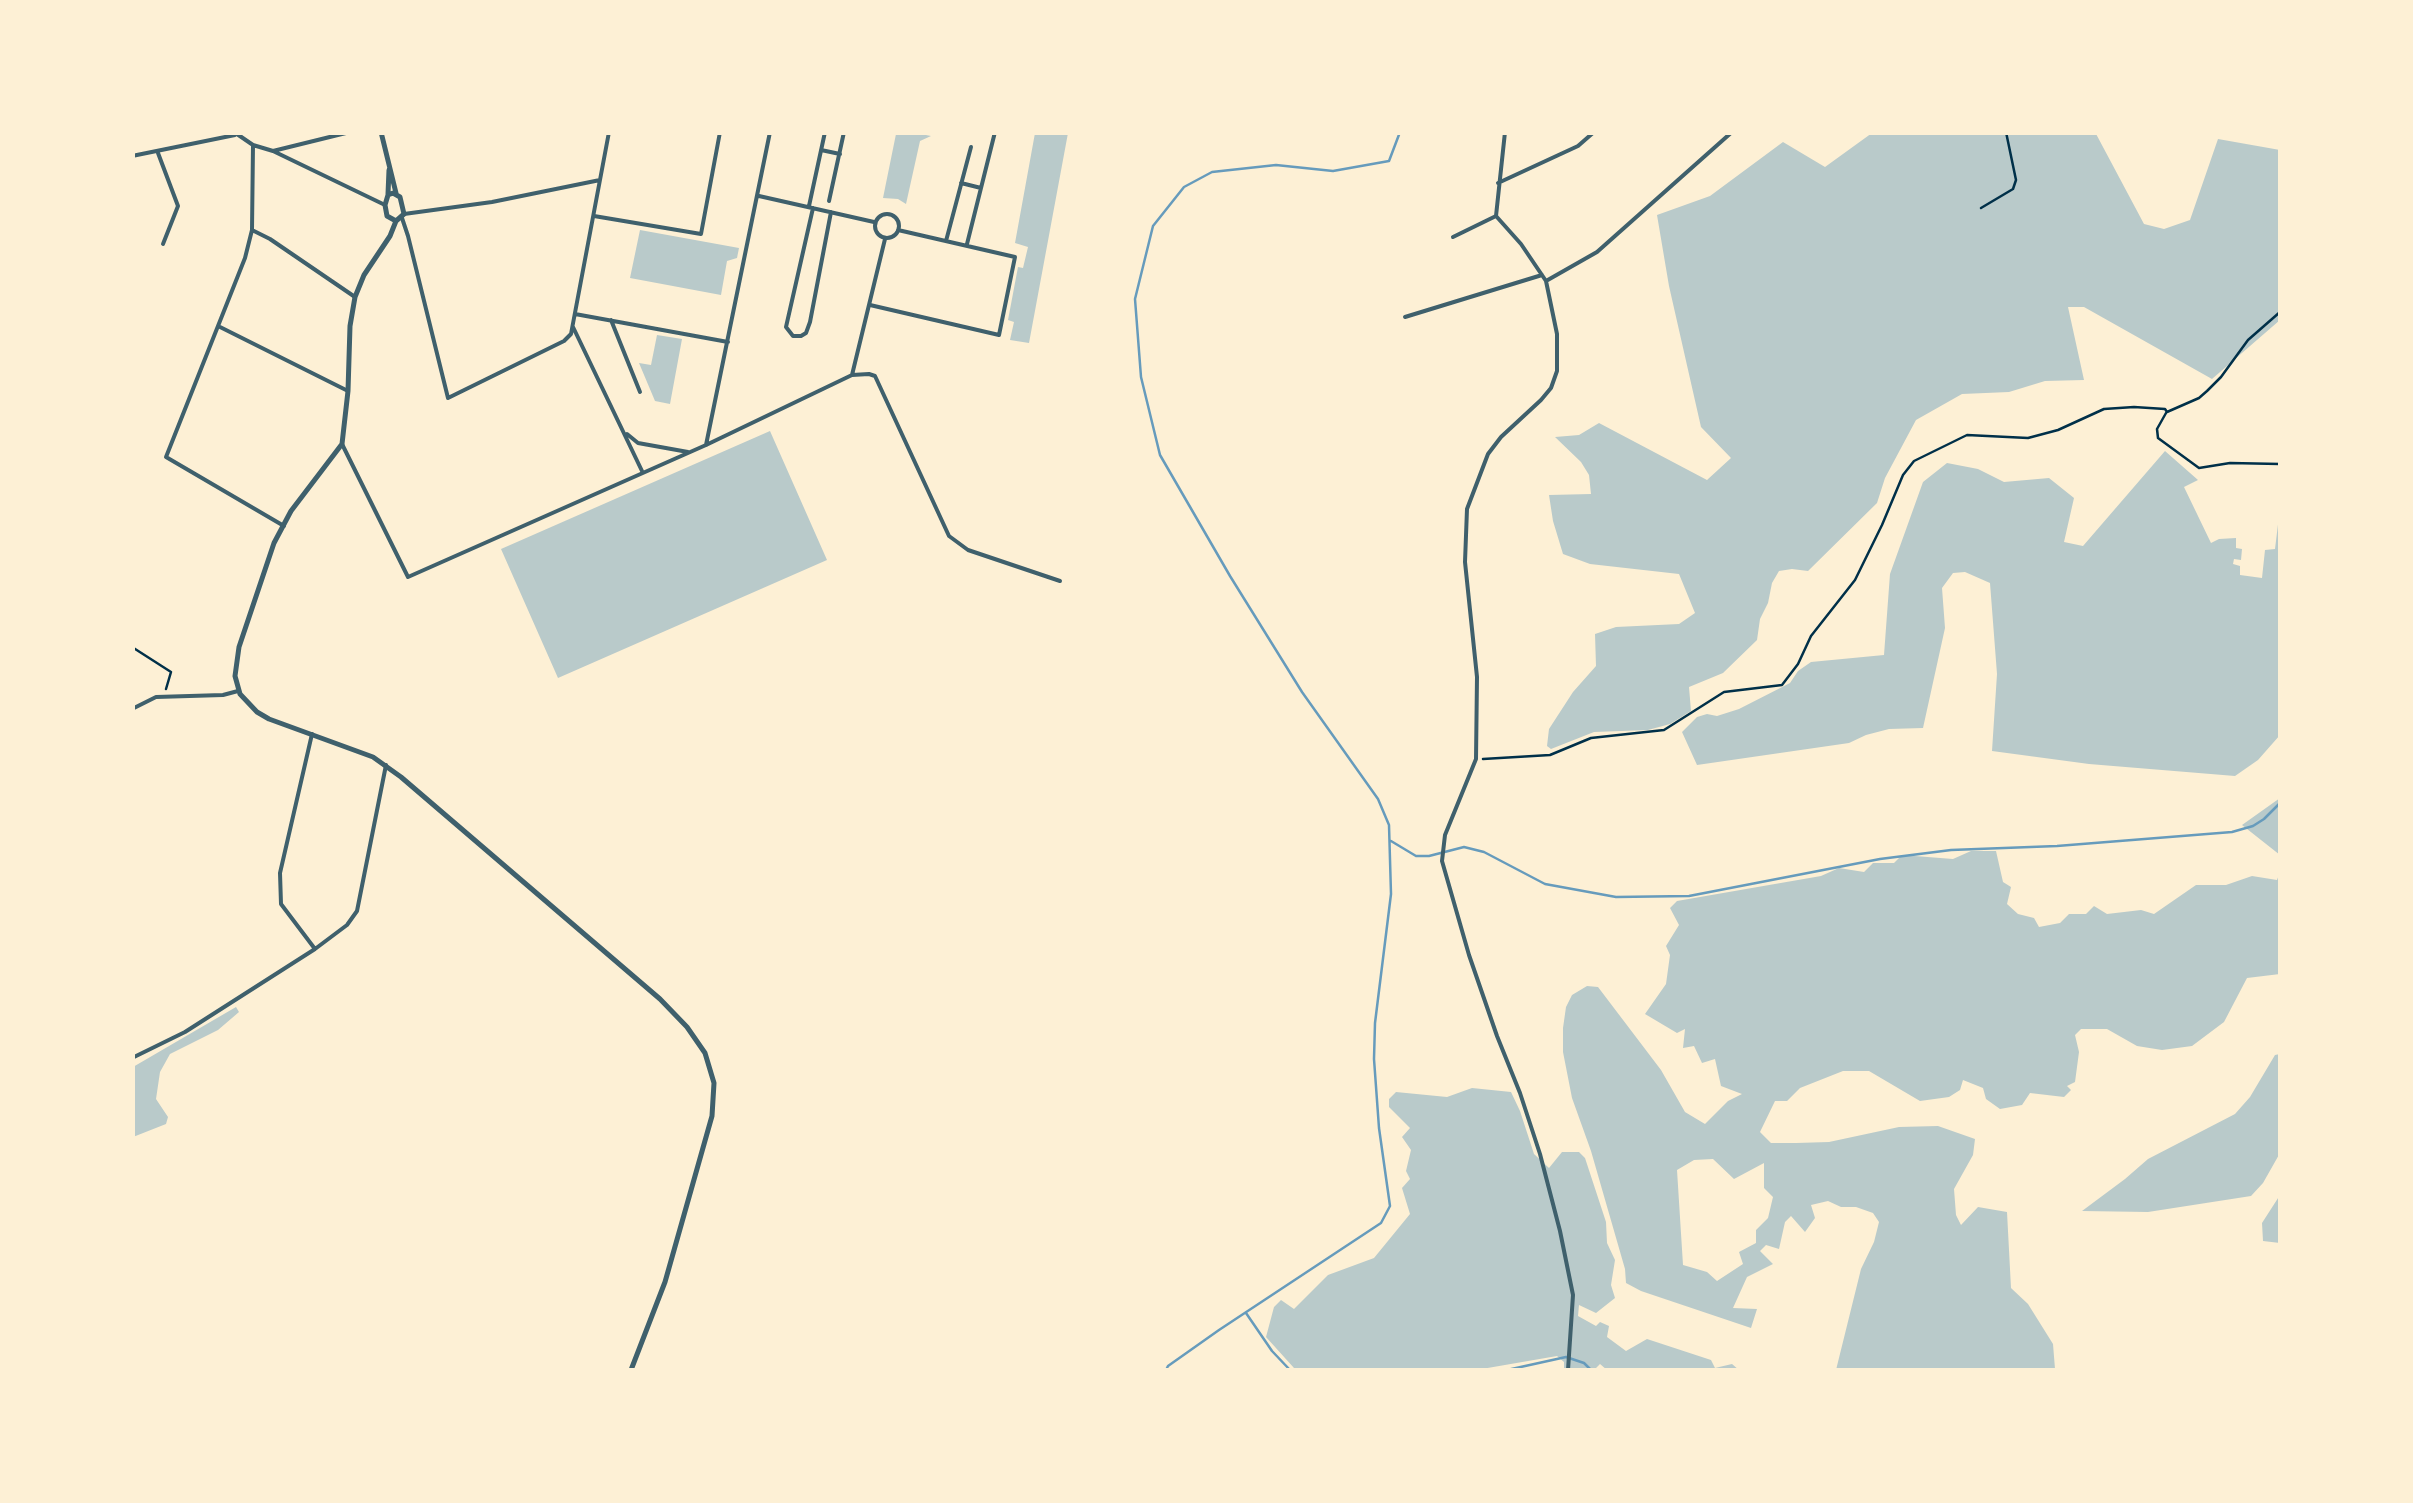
<!DOCTYPE html>
<html>
<head>
<meta charset="utf-8">
<style>
  body { margin:0 }
  #map { position:relative; width:2413px; height:1503px; overflow:hidden; background:#fdf0d5; font-family:"DM Sans",sans-serif }
  canvas { display:block }
  .frame { position:absolute; inset:0; border:135px solid #fdf0d5; pointer-events:none }
</style>
</head>
<body>
<div id="map">
<canvas width="2413" height="1503"></canvas>
<div class="frame"></div>
</div>
<script>
const context = document.querySelector('canvas').getContext('2d');
context.lineJoin = 'round';
function paint(path, color) {
  context.fillStyle = color;
  context.fill(path, 'evenodd');
}
function toPath(rows) {
  const path = new Path2D();
  for (const r of rows) {
    if (r.length === 3) {
      path.moveTo(r[0] + r[2], r[1]);
      path.arc(r[0], r[1], r[2], 0, 2 * Math.PI);
      continue;
    }
    path.moveTo(r[0], r[1]);
    for (let i = 2; i < r.length; i += 2) path.lineTo(r[i], r[i + 1]);
  }
  return path;
}
function trace(path, color, width, dash) {
  context.strokeStyle = color;
  context.lineWidth = width;
  context.lineCap = dash ? 'butt' : 'round';
  context.setLineDash(dash || []);
  context.stroke(path);
}
paint(toPath([
  [2095,132,2144,224,2164,229,2190,220,2218,139,2280,150,2280,320,2212,379,2084,307,2068,307,2084,380,2045,381,2009,392,1962,394,1916,420,1885,478,1877,503,1808,571,1792,569,1779,571,1772,583,1768,603,1760,619,1757,640,1723,673,1689,687,1691,711,1670,724,1648,730,1594,732,1551,749,1547,746,1549,729,1573,692,1596,666,1595,634,1616,627,1679,624,1695,613,1679,574,1590,564,1563,554,1553,521,1549,495,1591,494,1589,475,1581,462,1555,437,1579,435,1599,423,1707,480,1731,458,1701,427,1669,286,1657,215,1710,196,1783,142,1825,167,1872,133],
  [894,133,916,133,931,136,920,141,906,204,898,199,883,198,896,134],
  [1035,133,1068,133,1029,343,1010,340,1014,322,1008,320,1018,267,1023,268,1028,247,1015,243],
  [640,230,739,248,737,258,727,261,721,295,630,278],
  [657,335,682,339,670,404,655,401,639,363,651,365],
  [770,431,827,560,558,678,501,549],
  [2165,451,2198,480,2184,487,2211,543,2219,539,2236,538,2236,548,2242,549,2241,560,2234,559,2233,564,2240,566,2240,575,2262,578,2265,550,2275,549,2280,508,2280,735,2258,760,2235,776,2089,764,1992,751,1997,674,1990,583,1965,572,1953,573,1942,588,1945,628,1923,728,1889,729,1866,735,1849,743,1697,765,1682,732,1697,717,1707,714,1717,716,1739,709,1790,683,1798,671,1811,662,1884,655,1890,574,1923,482,1947,463,1978,469,2004,482,2049,478,2074,498,2064,542,2083,546],
  [2280,798,2280,855,2242,825],
  [1971,851,1996,851,2003,882,2011,887,2007,904,2018,914,2034,918,2039,927,2060,923,2069,914,2086,914,2094,906,2107,914,2141,910,2154,914,2196,885,2226,885,2252,876,2277,880,2280,872,2280,974,2247,978,2224,1022,2192,1046,2162,1050,2137,1046,2107,1029,2081,1029,2075,1035,2079,1052,2075,1082,2067,1086,2071,1090,2064,1097,2030,1093,2022,1105,2000,1109,1986,1099,1983,1088,1963,1080,1960,1090,1949,1097,1920,1101,1869,1071,1843,1071,1800,1088,1787,1101,1775,1101,1760,1132,1771,1143,1796,1143,1829,1142,1899,1127,1938,1126,1975,1139,1973,1155,1954,1189,1956,1215,1961,1225,1978,1207,2007,1212,2011,1288,2028,1304,2053,1344,2055,1369,1836,1370,1861,1269,1874,1242,1879,1222,1873,1213,1856,1207,1841,1207,1828,1201,1811,1205,1815,1218,1805,1232,1791,1216,1785,1222,1779,1249,1766,1245,1760,1251,1773,1264,1747,1277,1733,1308,1757,1309,1751,1328,1641,1291,1626,1283,1625,1269,1591,1151,1572,1098,1563,1052,1563,1028,1566,1007,1572,995,1587,986,1598,987,1661,1070,1685,1112,1705,1124,1728,1101,1742,1094,1721,1086,1715,1059,1702,1063,1694,1046,1683,1048,1685,1029,1677,1033,1645,1014,1666,984,1670,955,1666,946,1679,925,1670,908,1677,901,1821,876,1839,868,1864,872,1873,863,1894,863,1902,855,1953,859],
  [1713,1159,1734,1179,1764,1163,1764,1188,1773,1197,1768,1218,1756,1230,1756,1243,1739,1252,1743,1264,1717,1281,1707,1272,1683,1265,1677,1170,1694,1160],
  [236,1007,239,1012,218,1030,170,1054,160,1072,156,1099,168,1117,166,1124,133,1137,133,1067],
  [2280,1054,2280,1153,2263,1183,2251,1196,2148,1212,2082,1211,2125,1179,2148,1159,2235,1114,2250,1097,2275,1055],
  [1472,1088,1511,1092,1520,1111,1534,1154,1549,1168,1562,1152,1579,1152,1585,1158,1606,1222,1607,1243,1615,1260,1611,1285,1615,1298,1596,1313,1579,1305,1578,1316,1596,1326,1600,1322,1609,1326,1607,1337,1626,1351,1647,1339,1711,1360,1715,1368,1732,1364,1739,1370,1607,1370,1600,1364,1594,1370,1564,1370,1564,1362,1557,1356,1476,1370,1298,1370,1294,1368,1266,1337,1274,1307,1281,1300,1294,1309,1328,1275,1374,1258,1410,1214,1402,1188,1410,1179,1406,1171,1411,1150,1402,1137,1410,1128,1389,1107,1389,1099,1396,1092,1447,1097],
  [2280,1195,2280,1243,2263,1241,2262,1223]
]), '#b9caca');
trace(toPath([
  [1391,841,1416,856,1429,856,1464,847,1484,852,1545,884,1616,897,1689,896,1880,859,1951,850,2057,846,2232,832,2253,826,2264,819,2280,803],
  [1246,1313,1272,1351,1290,1370],
  [1166,1370,1168,1366,1219,1330,1381,1223,1390,1206,1379,1128,1374,1059,1375,1023,1391,894,1389,825,1378,799,1302,692,1230,576,1160,455,1141,377,1135,299,1153,226,1184,187,1212,172,1276,165,1333,171,1389,161,1400,132],
  [1507,1370,1566,1357,1584,1363,1591,1370]
]), '#669bbc', 2.5);
trace(toPath([
  [1981,208,2013,189,2016,180,2006,132],
  [2166,413,2157,429,2158,438,2199,468,2230,463,2280,464],
  [132,647,171,672,166,689],
  [1483,759,1550,755,1591,738,1664,730,1724,692,1782,685,1798,664,1811,636,1855,580,1882,525,1903,475,1914,461,1967,435,2028,438,2058,430,2104,409,2134,407,2165,409,2167,412,2199,398,2207,391,2221,377,2248,340,2280,312]
]), '#003049', 2.5);
trace(toPath([
  [234,132,253,145,273,151,385,205],
  [1505,132,1496,216,1521,244,1546,281,1557,334,1557,371,1551,388,1541,400,1501,437,1488,454,1467,509,1465,562,1477,677,1476,759,1445,835,1442,861,1469,955,1497,1036,1520,1093,1540,1154,1560,1231,1573,1295,1568,1370],
  [253,145,252,230,245,258,166,457,284,526],
  [821,150,840,154],
  [273,151,350,132],
  [158,153,178,206,163,244],
  [132,156,235,135],
  [961,183,981,188],
  [1498,183,1578,146,1594,132],
  [759,196,874,222],
  [829,201,844,132],
  [809,206,825,132],
  [813,208,786,327,793,336,801,336,806,333,810,322,831,212],
  [887,226,12],
  [404,214,492,202,600,180],
  [594,216,701,234,720,132],
  [402,218,408,236,448,398,564,341,571,334,609,132],
  [252,230,270,239,355,297],
  [1453,237,1496,216],
  [946,241,971,147],
  [967,244,995,132],
  [1546,281,1597,252,1732,132],
  [870,305,999,335,1015,257,898,230],
  [575,314,728,342],
  [1405,317,1542,275],
  [611,320,640,392],
  [218,326,348,391],
  [573,327,642,471],
  [852,375,885,239],
  [627,434,638,443,688,452],
  [342,444,408,577,706,445,852,375,869,374,875,376,949,536,968,550,1060,581],
  [706,445,770,132],
  [132,709,156,697,223,695,238,691],
  [312,734,280,873,281,904,315,949],
  [132,1058,185,1032,315,949,347,925,357,911,386,765]
]), '#3f606c', 4);
trace(toPath([
  [381,132,396,193],
  [388,194,389,170],
  [396,221,387,216,385,205,388,195,393,193,400,197,404,214,396,221,390,236,364,275,355,297,350,326,348,391,342,444,291,511,274,543,239,647,235,676,240,694,257,712,269,719,373,757,401,777,660,999,687,1027,705,1053,714,1083,712,1116,665,1282,631,1370]
]), '#3f606c', 5);
</script>
</body>
</html>
